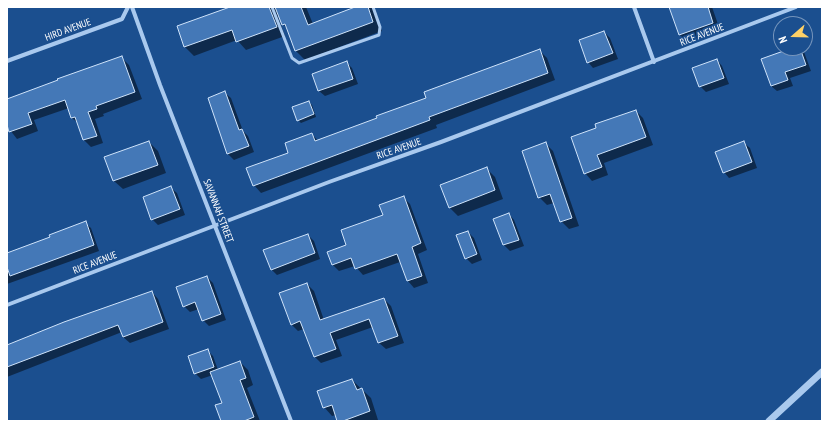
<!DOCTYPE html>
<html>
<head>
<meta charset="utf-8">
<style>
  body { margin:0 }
  #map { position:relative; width:829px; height:428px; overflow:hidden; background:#1b4f8f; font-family:"PT Sans Narrow",sans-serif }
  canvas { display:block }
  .frame { position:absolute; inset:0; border:8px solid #fff; pointer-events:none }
  .north { position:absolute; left:773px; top:16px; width:40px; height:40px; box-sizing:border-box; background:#1b4f8f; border:1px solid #7695bc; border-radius:50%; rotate:250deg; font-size:11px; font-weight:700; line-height:16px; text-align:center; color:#fff }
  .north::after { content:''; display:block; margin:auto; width:14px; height:18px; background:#ffd166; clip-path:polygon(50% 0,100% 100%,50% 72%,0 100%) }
</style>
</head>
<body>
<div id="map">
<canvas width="829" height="428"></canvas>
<div class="frame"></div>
<div class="north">N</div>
</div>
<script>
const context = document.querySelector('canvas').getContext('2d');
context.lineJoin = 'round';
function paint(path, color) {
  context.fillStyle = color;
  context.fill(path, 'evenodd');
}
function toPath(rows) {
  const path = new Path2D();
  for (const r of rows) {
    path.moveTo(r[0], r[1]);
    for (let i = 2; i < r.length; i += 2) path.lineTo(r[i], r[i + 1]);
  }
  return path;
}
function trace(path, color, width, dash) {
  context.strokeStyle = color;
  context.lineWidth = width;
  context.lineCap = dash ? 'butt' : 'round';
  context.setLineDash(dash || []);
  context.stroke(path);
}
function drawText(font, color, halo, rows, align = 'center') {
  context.font = font + ' "PT Sans Narrow",sans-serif';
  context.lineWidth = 3.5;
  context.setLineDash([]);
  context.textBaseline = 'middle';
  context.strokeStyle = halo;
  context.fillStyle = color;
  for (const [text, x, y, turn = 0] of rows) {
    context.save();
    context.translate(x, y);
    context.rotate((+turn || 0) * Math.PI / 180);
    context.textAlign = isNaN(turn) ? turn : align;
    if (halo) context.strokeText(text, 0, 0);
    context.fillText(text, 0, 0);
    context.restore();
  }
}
paint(toPath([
  [231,7,306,7,313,24,350,10,349,7,373,7,382,31,305,60,296,51,288,29,283,24,279,13,278,17,285,36,246,50,237,40,194,56,185,47,178,27],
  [670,7,712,7,720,30,687,42,680,35],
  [604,32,610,38,618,59,593,68,588,62],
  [795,48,800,48,804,52,811,71,790,78,793,86,777,91,771,86],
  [539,50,547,58,555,80,436,125,437,128,261,193,254,185,312,134,318,141,427,98],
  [122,58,129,65,142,99,103,114,104,116,95,119,103,143,91,147,84,140,79,124,72,118,69,108,34,120,38,131,17,139,10,130,7,131,7,100],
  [717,60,722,66,729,84,706,92,700,86],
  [346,62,352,68,358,84,325,96,319,91,313,74],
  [225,93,231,98,243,131,248,136,254,152,234,160,228,154,209,99],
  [309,102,312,105,316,117,301,123,298,120],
  [636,111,643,118,653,145,604,163,608,175,592,181,585,173,598,129],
  [149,142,158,151,166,173,123,189,114,181,106,158],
  [545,143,553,151,579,226,569,229,561,221,554,203,547,205,539,197],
  [744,143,750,148,757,168,729,178,724,172],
  [487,169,495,177,503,199,458,216,449,207],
  [171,188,177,193,185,215,158,225,152,219],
  [403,197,410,204,427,250,418,254,428,283,414,288,408,281,400,262,363,275,355,266,339,271,332,264,347,245,384,216],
  [509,214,514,220,524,246,510,251,504,245,495,219],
  [85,223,91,228,99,251,7,284,7,254,51,238],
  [468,232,474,238,482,260,472,264,466,258],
  [308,235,314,241,320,259,277,275,271,269],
  [207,277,213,283,226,320,209,326,203,320,199,309,190,312,184,306],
  [307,284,314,291,324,320,384,299,391,306,404,343,386,349,378,342,373,327,336,340,342,356,321,363,314,356,304,329,298,331,291,324],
  [152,292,158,299,169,329,130,343,123,337,122,332,7,377,7,345],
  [207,350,213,356,218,370,240,362,248,370,253,385,247,388,260,421,222,421,223,403,213,375,201,379,195,373],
  [352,380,371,398,378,420,374,421,338,421,336,415,332,416,324,407]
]), '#0007');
const building = toPath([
  [230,7,269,7,277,27,236,42,232,30,184,47,177,26,230,7],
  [275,7,301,7,308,25,355,7,368,7,373,22,295,51,285,24,282,25,275,7],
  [669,7,708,7,713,23,679,35,669,7],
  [604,31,613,53,587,63,579,40,604,31],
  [792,48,800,48,806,65,785,72,788,80,771,86,761,59,792,48],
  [540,49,548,73,429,117,430,120,253,186,246,168,288,153,285,143,312,133,315,141,377,118,376,116,426,98,424,92,540,49],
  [122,56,135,92,96,106,97,109,88,112,97,136,83,140,75,117,71,118,65,100,28,113,32,124,9,132,7,125,7,99,58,80,57,79,122,56],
  [717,59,724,78,699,87,692,68,717,59],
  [347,61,353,79,318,91,312,74,347,61],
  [225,91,239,130,242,129,249,146,227,154,208,98,225,91],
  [309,101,314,114,297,121,292,107,309,101],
  [636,110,646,137,597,155,602,167,584,174,571,137,596,128,595,124,636,110],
  [149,141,158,165,113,181,104,157,149,141],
  [744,141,752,162,723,173,715,152,744,141],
  [546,142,572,218,560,222,550,194,538,198,522,151,546,142],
  [487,167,495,190,449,208,440,185,487,167],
  [171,186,180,209,151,220,143,197,171,186],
  [404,196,421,243,412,247,422,276,407,281,397,254,355,269,351,258,332,265,327,252,346,245,341,230,383,215,379,205,404,196],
  [509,213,519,240,503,245,493,219,509,213],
  [86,221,94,245,10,276,7,267,7,253,50,237,49,235,86,221],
  [468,231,477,254,465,259,456,235,468,231],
  [308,234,315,253,271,270,263,250,308,234],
  [207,276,221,314,202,321,195,302,183,307,176,287,207,276],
  [307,283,320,320,384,298,398,336,378,343,369,319,330,333,336,349,314,357,300,321,291,325,279,293,307,283],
  [152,291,163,322,123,337,118,325,7,367,7,345,64,322,152,291],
  [208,349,214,367,194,374,188,356,208,349],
  [240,361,246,378,240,380,254,417,244,421,221,421,215,405,222,403,210,372,240,361],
  [352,379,357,390,362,388,370,411,343,421,337,421,332,405,323,408,317,391,352,379]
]);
paint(building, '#4478b7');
trace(building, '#cfe3fa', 1);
trace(toPath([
  [272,7,292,58,299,63,379,35,380,27,373,7]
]), '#a9c9ee', 3);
trace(toPath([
  [132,7,160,85,291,421],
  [634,7,654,62],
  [7,61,122,19,128,7],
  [7,305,329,182,441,142,796,7]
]), '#a9c9ee', 4);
trace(toPath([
  [769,421,822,372]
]), '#a9c9ee', 7);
drawText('10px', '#fff', '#1b4f8f', [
  ["HIRD AVENUE",68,30,-20],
  ["RICE AVENUE",702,35,-21],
  ["RICE AVENUE",399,149,-19],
  ["SAVANNAH STREET",218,211,69],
  ["RICE AVENUE",95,263,-21]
]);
</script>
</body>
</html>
